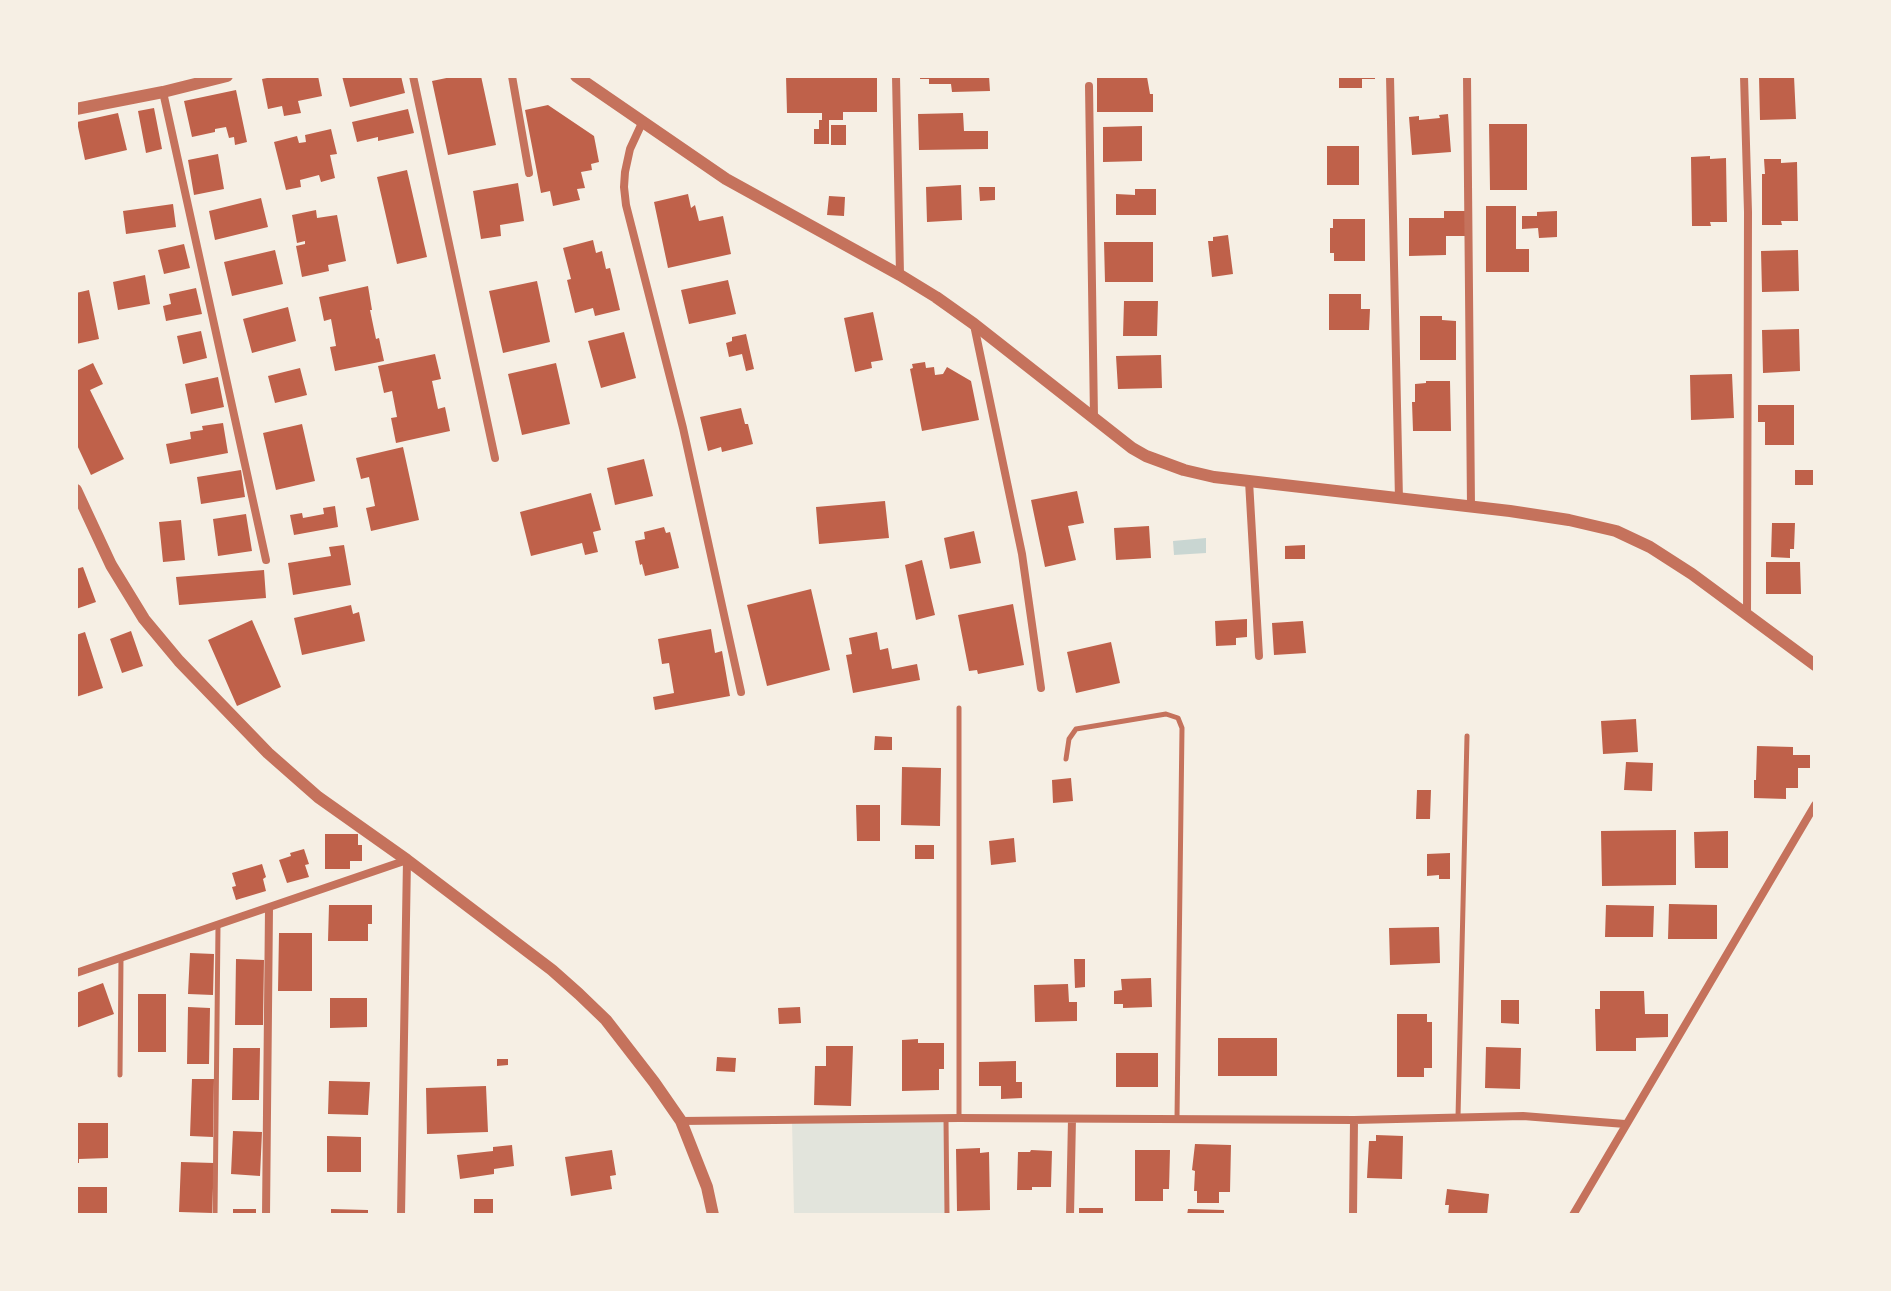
<!DOCTYPE html>
<html>
<head>
<meta charset="utf-8">
<style>
  body { margin:0 }
  #map { position:relative; width:1891px; height:1291px; overflow:hidden; background:#f6efe4; font-family:Commissioner,sans-serif }
  canvas { display:block }
  .frame { position:absolute; inset:0; border:78px solid #f6efe4; pointer-events:none }
</style>
</head>
<body>
<div id="map">
<canvas width="1891" height="1291"></canvas>
<div class="frame"></div>
</div>
<script>
const context = document.querySelector('canvas').getContext('2d');
context.lineJoin = 'round';
function paint(path, color) {
  context.fillStyle = color;
  context.fill(path, 'evenodd');
}
function toPath(rows) {
  const path = new Path2D();
  for (const r of rows) {
    path.moveTo(r[0], r[1]);
    for (let i = 2; i < r.length; i += 2) path.lineTo(r[i], r[i + 1]);
  }
  return path;
}
function trace(path, color, width, dash) {
  context.strokeStyle = color;
  context.lineWidth = width;
  context.lineCap = dash ? 'butt' : 'round';
  context.setLineDash(dash || []);
  context.stroke(path);
}
paint(toPath([
  [946,1118,947,1215,794,1215,792,1120]
]), '#e2e4dc');
paint(toPath([
  [1206,538,1206,553,1174,555,1173,541]
]), '#c9d6d2');
paint(toPath([
  [277,76,318,76,322,96,298,101,301,113,284,116,282,106,268,109,262,79],
  [342,76,401,76,405,93,350,107],
  [456,76,481,76,496,145,448,155,432,81],
  [786,76,877,76,877,112,843,112,843,120,829,120,829,144,814,144,814,129,819,129,819,120,822,120,822,113,787,113],
  [920,76,989,76,990,91,952,92,951,84,929,84,929,79,920,79],
  [1339,76,1375,76,1375,79,1362,79,1362,88,1339,88],
  [1759,76,1794,76,1796,119,1760,120],
  [1097,77,1147,77,1150,94,1153,94,1153,112,1097,112],
  [236,90,247,142,235,145,234,137,229,138,226,127,215,129,215,132,192,137,184,101],
  [548,105,594,136,599,162,591,164,592,170,581,172,585,188,577,189,580,200,553,206,550,191,541,193,525,110],
  [154,108,162,149,146,153,138,111],
  [408,109,414,133,378,141,378,137,357,142,352,122],
  [118,113,127,150,85,160,77,122],
  [963,113,964,131,988,131,988,149,919,150,918,114],
  [1448,114,1451,152,1412,155,1409,117,1419,116,1419,120,1440,118,1439,115],
  [1489,124,1527,124,1527,190,1490,190],
  [831,125,846,125,846,145,831,145],
  [1142,126,1142,161,1103,162,1103,127],
  [331,129,337,154,330,155,335,178,321,182,319,175,300,180,301,187,286,190,274,142,297,136,299,143,306,142,305,135],
  [1327,146,1359,146,1359,185,1327,185],
  [218,154,224,189,194,195,188,160],
  [1710,156,1710,159,1726,158,1727,222,1710,222,1711,226,1692,226,1691,157],
  [1764,159,1781,159,1781,163,1797,162,1798,221,1781,221,1782,225,1762,225,1762,174,1765,174],
  [407,170,427,257,397,264,377,177],
  [518,183,524,221,500,225,501,236,481,239,473,191],
  [961,185,962,220,927,222,926,187],
  [979,187,995,187,995,200,980,201],
  [1135,189,1156,189,1156,215,1116,215,1116,194,1135,195],
  [688,194,691,208,695,205,699,221,723,216,731,254,668,268,654,202],
  [829,196,845,197,844,216,827,215],
  [261,198,268,227,215,240,209,211],
  [173,204,176,227,126,234,123,211],
  [1486,206,1516,206,1516,249,1529,249,1529,272,1486,272],
  [316,210,317,218,337,215,346,261,328,265,329,271,302,277,296,246,305,244,305,241,297,243,292,215],
  [1444,211,1465,211,1465,236,1446,236,1446,255,1409,256,1409,218,1444,218],
  [1557,211,1557,237,1539,238,1538,228,1522,229,1522,216,1537,216,1537,212],
  [1333,219,1365,219,1365,261,1334,261,1334,253,1330,253,1330,228,1333,228],
  [1228,235,1233,274,1212,277,1208,241,1213,241,1213,237],
  [593,240,596,253,602,251,606,269,610,268,620,310,595,316,593,308,575,313,567,280,571,279,563,248],
  [1104,242,1153,242,1153,282,1105,282],
  [184,244,190,268,164,274,158,250],
  [275,250,283,284,232,296,224,262],
  [1798,250,1799,291,1762,292,1761,251],
  [145,275,150,304,118,310,113,282],
  [728,280,736,314,689,324,681,290],
  [537,281,550,342,503,353,489,291],
  [368,286,372,310,370,310,376,339,379,338,384,361,335,371,330,347,336,346,331,319,324,321,319,297],
  [196,288,202,314,166,321,163,306,171,304,169,294],
  [89,290,99,339,76,344,76,293],
  [1329,294,1361,294,1361,309,1370,309,1369,330,1329,330],
  [1124,301,1158,301,1157,336,1123,336],
  [288,307,296,341,252,353,243,319],
  [873,312,883,360,871,362,872,368,855,372,844,318],
  [1420,316,1442,316,1442,320,1456,321,1456,360,1420,360],
  [1799,329,1800,371,1763,373,1762,330],
  [201,331,207,358,183,364,177,336],
  [624,332,636,378,601,388,588,341],
  [746,334,754,369,746,371,742,354,729,357,726,343,732,341,732,337],
  [435,354,441,379,432,381,438,409,445,407,450,431,396,443,391,418,397,417,392,391,384,393,378,366],
  [1161,355,1162,388,1118,389,1116,356],
  [925,362,926,368,934,367,935,375,943,374,947,367,971,381,979,420,922,431,910,369,913,368,912,364],
  [93,363,103,384,90,390,124,459,91,475,76,443,76,371],
  [556,363,570,424,522,435,508,374],
  [300,368,307,395,275,403,268,376],
  [1732,374,1734,418,1691,420,1690,375],
  [218,377,224,407,191,414,185,384],
  [1426,381,1450,381,1451,431,1413,431,1412,402,1415,402,1415,384,1426,383],
  [1758,405,1794,405,1794,445,1765,445,1765,422,1758,422],
  [741,408,745,424,748,424,753,444,722,452,721,447,708,451,700,417],
  [223,423,228,453,170,464,166,444,191,439,190,432,203,430,202,426],
  [302,424,315,481,276,490,263,433],
  [403,447,419,520,371,531,366,508,375,506,369,477,361,479,356,458],
  [644,459,653,496,615,505,607,468],
  [241,470,245,497,201,504,197,477],
  [1795,470,1813,470,1813,485,1795,485],
  [1077,491,1084,523,1068,526,1076,560,1045,567,1031,500],
  [591,493,601,530,593,532,598,552,585,555,582,543,531,556,520,512],
  [885,501,889,538,819,544,816,507],
  [335,506,338,527,294,535,290,515,302,513,303,518,324,514,323,508],
  [246,514,252,551,218,556,213,519],
  [181,520,185,560,163,562,159,522],
  [1772,523,1795,523,1794,549,1790,549,1790,558,1771,557],
  [1149,526,1151,558,1116,560,1114,528],
  [664,527,666,533,670,532,679,568,645,576,642,564,640,565,635,541,645,539,644,532],
  [974,531,981,563,950,569,944,538],
  [344,545,351,585,293,595,288,563,331,556,329,547],
  [1305,545,1305,559,1285,559,1285,546],
  [922,560,935,615,916,620,905,565],
  [1766,562,1800,562,1801,594,1766,594],
  [83,567,96,602,76,609,76,569],
  [264,570,266,598,179,605,176,577],
  [811,589,830,670,767,686,747,605],
  [1013,604,1024,665,978,674,977,670,969,671,958,615],
  [351,605,353,614,359,612,365,641,302,655,294,618],
  [1247,619,1247,637,1236,638,1236,645,1216,646,1215,621],
  [252,620,281,687,237,706,208,640],
  [1303,621,1306,653,1274,655,1272,623],
  [711,629,715,653,722,651,730,696,655,710,653,697,674,693,669,663,662,664,658,639],
  [131,631,143,666,122,673,110,639],
  [85,632,103,688,76,697,76,635],
  [877,632,880,650,888,648,892,669,917,664,920,680,853,693,846,655,852,654,849,638],
  [1111,642,1120,683,1076,693,1067,652],
  [1636,719,1638,752,1603,754,1601,721],
  [875,736,892,737,892,750,874,750],
  [1757,746,1793,747,1793,755,1810,755,1810,768,1798,768,1798,788,1786,788,1786,799,1754,798,1754,780,1756,780],
  [1626,762,1653,763,1652,791,1624,790],
  [902,767,941,768,940,826,901,825],
  [1071,778,1073,801,1053,803,1052,780],
  [1417,790,1431,790,1430,819,1416,819],
  [856,805,880,805,880,841,857,841],
  [1676,830,1676,885,1602,886,1601,831],
  [1728,831,1728,868,1695,868,1694,832],
  [325,834,358,834,358,845,362,845,362,861,350,861,350,869,325,869],
  [1014,838,1016,862,991,865,989,841],
  [915,845,934,845,934,859,915,859],
  [304,849,309,864,305,865,309,877,287,883,279,860,291,856,290,853],
  [1450,853,1450,879,1439,879,1439,875,1427,876,1427,854],
  [262,864,266,877,263,879,266,891,236,900,232,887,236,886,232,873],
  [1669,904,1717,905,1717,939,1668,939],
  [329,905,372,905,372,924,368,924,368,941,328,941],
  [1606,905,1654,906,1653,937,1605,937],
  [1439,927,1440,963,1390,965,1389,928],
  [279,933,312,933,312,991,278,991],
  [190,953,214,954,213,995,188,994],
  [236,959,264,960,263,1025,235,1025],
  [1074,959,1085,959,1085,987,1075,988],
  [1151,978,1152,1007,1123,1008,1123,1004,1114,1004,1114,991,1122,990,1121,979],
  [103,983,114,1014,76,1028,76,993],
  [1068,984,1069,1002,1077,1002,1077,1021,1035,1022,1034,985],
  [1600,991,1644,991,1645,1014,1668,1014,1668,1037,1636,1038,1636,1051,1596,1051,1595,1009,1600,1009],
  [138,994,166,994,166,1052,138,1052],
  [330,998,367,998,367,1027,330,1028],
  [1501,1000,1519,1000,1519,1024,1501,1023],
  [188,1007,210,1008,209,1064,187,1064],
  [800,1007,801,1023,779,1024,778,1008],
  [1397,1014,1427,1014,1427,1022,1432,1022,1432,1068,1424,1068,1424,1077,1397,1077],
  [1218,1038,1277,1038,1277,1076,1218,1076],
  [918,1039,918,1043,944,1043,944,1069,939,1069,939,1090,902,1091,902,1040],
  [826,1046,853,1046,851,1106,814,1105,815,1066,826,1066],
  [1486,1047,1521,1048,1520,1089,1485,1088],
  [233,1048,260,1048,259,1100,232,1100],
  [1116,1053,1158,1053,1158,1087,1116,1087],
  [717,1057,736,1058,735,1072,716,1071],
  [497,1059,508,1059,508,1065,497,1066],
  [1016,1061,1016,1082,1022,1082,1022,1098,1001,1099,1001,1086,979,1086,979,1062],
  [192,1079,214,1079,213,1137,190,1136],
  [329,1081,370,1082,368,1115,328,1114],
  [486,1086,488,1132,427,1134,426,1088],
  [76,1123,108,1123,108,1158,79,1159,79,1163,76,1163],
  [233,1131,262,1132,260,1176,231,1174],
  [1376,1135,1403,1136,1402,1179,1367,1178,1369,1141,1376,1141],
  [327,1136,361,1137,361,1172,327,1172],
  [1195,1144,1231,1145,1230,1192,1219,1192,1219,1203,1197,1203,1197,1191,1194,1191,1195,1171,1192,1170],
  [512,1145,514,1166,494,1169,494,1174,460,1179,457,1155,493,1151,493,1147],
  [980,1148,980,1153,989,1152,990,1210,957,1211,956,1149],
  [612,1150,616,1175,610,1176,612,1189,571,1196,565,1157],
  [1031,1150,1052,1151,1051,1187,1032,1187,1032,1190,1017,1190,1018,1152,1030,1152],
  [1135,1150,1170,1150,1169,1189,1163,1189,1163,1201,1135,1201],
  [181,1162,214,1163,212,1213,179,1212],
  [76,1187,107,1187,107,1215,76,1215],
  [1447,1189,1489,1194,1487,1215,1448,1215,1449,1205,1445,1205],
  [474,1199,493,1199,493,1215,474,1215],
  [1079,1208,1103,1208,1103,1215,1079,1215],
  [233,1209,256,1209,256,1215,233,1215],
  [331,1209,368,1210,368,1215,331,1215],
  [1188,1209,1224,1210,1224,1215,1187,1215]
]), '#bf614a');
trace(toPath([
  [959,708,959,1118],
  [1066,759,1069,739,1076,729,1166,714,1178,718,1182,728,1177,1118],
  [120,1075,121,958],
  [1458,1117,1467,736],
  [946,1119,947,1215],
  [215,1215,218,926]
]), '#c5725c', 5);
trace(toPath([
  [413,76,495,458],
  [512,76,529,173],
  [896,76,900,275],
  [1390,76,1399,500],
  [1467,76,1471,507],
  [1744,76,1748,212,1747,615],
  [1089,86,1094,418],
  [163,92,266,560],
  [642,123,630,149,625,172,624,187,626,205,683,428,741,692],
  [974,325,1022,554,1041,688],
  [1249,481,1259,656],
  [76,973,407,860,401,1215],
  [681,1121,959,1118,1354,1120,1523,1116,1625,1124],
  [266,1215,269,908],
  [1070,1215,1072,1119],
  [1353,1215,1354,1120],
  [1573,1215,1815,805]
]), '#c5725c', 8);
trace(toPath([
  [576,76,726,179,900,275,936,297,974,324,1132,448,1146,456,1184,470,1214,477,1510,511,1569,520,1616,531,1650,547,1692,574,1815,665],
  [76,109,163,92,227,76],
  [76,490,111,565,144,619,179,661,268,753,318,797,407,860,552,970,579,994,606,1020,654,1082,681,1121,707,1187,713,1215]
]), '#c5725c', 12);
</script>
</body>
</html>
